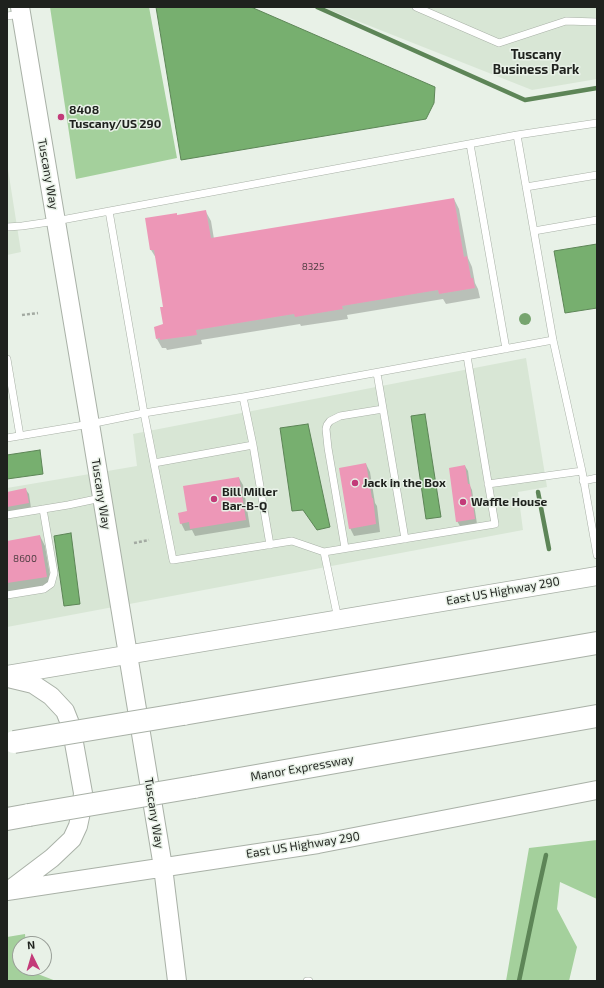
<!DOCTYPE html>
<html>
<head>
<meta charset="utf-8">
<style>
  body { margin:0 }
  #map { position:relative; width:604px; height:988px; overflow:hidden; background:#e8f1e7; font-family:"Exo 2",sans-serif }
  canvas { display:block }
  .frame { position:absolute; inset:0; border:8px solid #1f221e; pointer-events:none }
  .north { position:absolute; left:12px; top:936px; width:40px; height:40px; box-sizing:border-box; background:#e8f1e7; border:1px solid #989e97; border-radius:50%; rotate:355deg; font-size:11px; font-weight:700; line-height:16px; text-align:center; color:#1f221e }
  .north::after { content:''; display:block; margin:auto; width:14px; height:18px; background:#c33b79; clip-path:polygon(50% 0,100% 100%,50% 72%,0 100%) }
</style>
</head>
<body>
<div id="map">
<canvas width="604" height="988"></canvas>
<div class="frame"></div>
<div class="north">N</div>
</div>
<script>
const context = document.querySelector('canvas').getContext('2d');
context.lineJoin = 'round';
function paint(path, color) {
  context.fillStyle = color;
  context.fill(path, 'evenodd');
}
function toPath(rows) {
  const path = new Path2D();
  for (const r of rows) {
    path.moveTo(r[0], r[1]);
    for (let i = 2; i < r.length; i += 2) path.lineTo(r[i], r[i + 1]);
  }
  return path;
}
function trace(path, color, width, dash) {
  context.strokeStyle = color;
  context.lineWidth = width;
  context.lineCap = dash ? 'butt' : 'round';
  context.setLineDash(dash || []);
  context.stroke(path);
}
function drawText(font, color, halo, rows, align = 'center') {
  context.font = font + ' "Exo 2",sans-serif';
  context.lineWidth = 3;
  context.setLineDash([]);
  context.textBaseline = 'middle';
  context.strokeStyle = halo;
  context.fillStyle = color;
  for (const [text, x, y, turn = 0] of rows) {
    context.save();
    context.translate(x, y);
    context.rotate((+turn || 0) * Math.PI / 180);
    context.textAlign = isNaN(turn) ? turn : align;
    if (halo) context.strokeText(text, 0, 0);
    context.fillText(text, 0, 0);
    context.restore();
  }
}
paint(toPath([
  [322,7,597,7,597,79,532,90],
  [7,163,21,252,7,255],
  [526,358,547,487,518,492,523,530,7,627,7,488,137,466,133,434]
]), '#d8e6d5');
paint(toPath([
  [50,7,149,7,177,158,76,179],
  [597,840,597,899,560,882,557,909,577,947,569,981,506,981,529,848],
  [25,934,26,944,20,944,20,968,30,968,30,971,56,981,7,981,7,937]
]), '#a4d09c');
const water = toPath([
  [156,7,251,7,435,87,434,103,426,119,181,160,156,7],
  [597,244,597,308,565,313,554,251,597,244],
  [425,414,441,517,426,519,411,416,425,414],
  [308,424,330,527,317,530,303,510,292,511,280,428,308,424],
  [40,450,43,474,7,479,7,455,40,450],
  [71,533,80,604,64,606,54,536,71,533]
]);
paint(water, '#77af6f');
trace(water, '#5d8557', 1);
paint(toPath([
  [454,199,459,209,468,258,472,267,475,283,478,289,480,298,446,304,443,299,347,315,348,319,301,326,300,324,201,340,202,344,167,350,166,348,162,348,157,339,164,325,164,308,156,258,151,250,178,216,206,212,211,221,214,239],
  [366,464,370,472,375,503,377,506,380,532,354,536,350,528],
  [465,466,468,471,470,486,472,490,477,524,460,526,457,521],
  [239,478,243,485,250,527,195,536,192,530,185,531,181,523],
  [26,490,29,494,31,508,7,512,7,493],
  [40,536,45,546,52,587,7,594,7,542]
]), '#0003');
trace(toPath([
  [317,7,525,100,597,88],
  [538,492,549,549],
  [519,981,536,900,546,855]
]), '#5d8557', 4.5);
paint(toPath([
  [454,198,464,257,467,256,471,278,473,278,475,288,439,294,438,290,342,306,343,309,295,317,294,314,196,330,197,335,160,340,160,338,156,339,154,327,163,324,160,307,163,307,154,250,150,250,145,218,177,213,177,215,206,210,211,238],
  [366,463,372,498,373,498,376,524,349,529,339,468],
  [465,465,468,484,470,484,475,519,456,522,449,468],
  [239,477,246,520,190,529,189,522,180,524,178,513,187,511,183,486],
  [26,488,29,503,7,507,7,492],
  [40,535,47,577,7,583,7,541]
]), '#ed97b7');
const lane = toPath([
  [416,7,499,43,566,21,597,22],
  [7,16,21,14],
  [470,144,506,349],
  [526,187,597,175],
  [109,211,144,413,173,560,292,541,324,552],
  [7,227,22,226,56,221,517,135],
  [534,231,597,220],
  [7,359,20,436],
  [377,373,405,539],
  [7,438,90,424,144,413,243,397,553,340],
  [253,445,270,545],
  [154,463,253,445,243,397],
  [582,471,553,340,517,135,597,123],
  [583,481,597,478],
  [488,484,582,471,597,555],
  [7,515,68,505,101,498],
  [345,548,328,448,326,429,327,425,330,421,340,416,383,409],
  [7,595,44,589,51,584,54,573,43,509],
  [338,619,324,552,495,524,467,356],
  [307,981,309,981]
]);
const secondary = toPath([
  [20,7,90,424,163,867,177,981],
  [7,675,597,576],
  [8,678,33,684,51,696,65,711,71,726,83,793,81,812,78,826,72,839,52,858,11,889],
  [7,891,318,844,597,790]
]);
const highway = toPath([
  [183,714,597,643],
  [194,787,597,716],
  [7,819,29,815]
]);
trace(lane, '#a9b1a7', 8);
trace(secondary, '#a9b1a7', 20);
trace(highway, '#a9b1a7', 24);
trace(toPath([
  [22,315,38,313],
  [134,543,149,540]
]), '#a3aaa2', 2.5, [3, 2]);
trace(lane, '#fff', 7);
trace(secondary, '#fff', 18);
trace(highway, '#fff', 22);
const highwayBridge = toPath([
  [14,742,183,714],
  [29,815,194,787]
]);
trace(highwayBridge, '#a9b1a7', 24, []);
trace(highwayBridge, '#fff', 22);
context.fillStyle = '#76a46e';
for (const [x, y] of [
  [525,319]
]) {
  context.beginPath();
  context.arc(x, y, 6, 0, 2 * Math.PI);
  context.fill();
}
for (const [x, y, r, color] of [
  [61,117,4,"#c33b79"],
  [355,483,4,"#c33b79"],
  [214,499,4,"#c33b79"],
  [463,502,4,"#c33b79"]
]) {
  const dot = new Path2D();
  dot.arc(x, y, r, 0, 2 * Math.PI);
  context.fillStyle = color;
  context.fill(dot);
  trace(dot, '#e8f1e7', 1.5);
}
drawText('10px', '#523f44', null, [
  ["8325",313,267],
  ["8600",25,559]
]);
drawText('bold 12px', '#1f221e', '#e8f1e7', [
  ["8408",69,110],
  ["Tuscany/US 290",69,124],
  ["Jack in the Box",363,483],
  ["Bill Miller",222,492],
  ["Bar-B-Q",222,506],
  ["Waffle House",471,502]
], 'left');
drawText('12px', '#1f221e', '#e8f1e7', [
  ["Tuscany Way",48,174,80],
  ["Tuscany Way",101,494,81],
  ["East US Highway 290",503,591,-10],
  ["Manor Expressway",302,768,-10],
  ["Tuscany Way",154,813,81],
  ["East US Highway 290",303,845,-9]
]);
drawText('bold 13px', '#1f221e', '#e8f1e7', [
  ["Tuscany",536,55],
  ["Business Park",536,70]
]);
</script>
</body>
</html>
